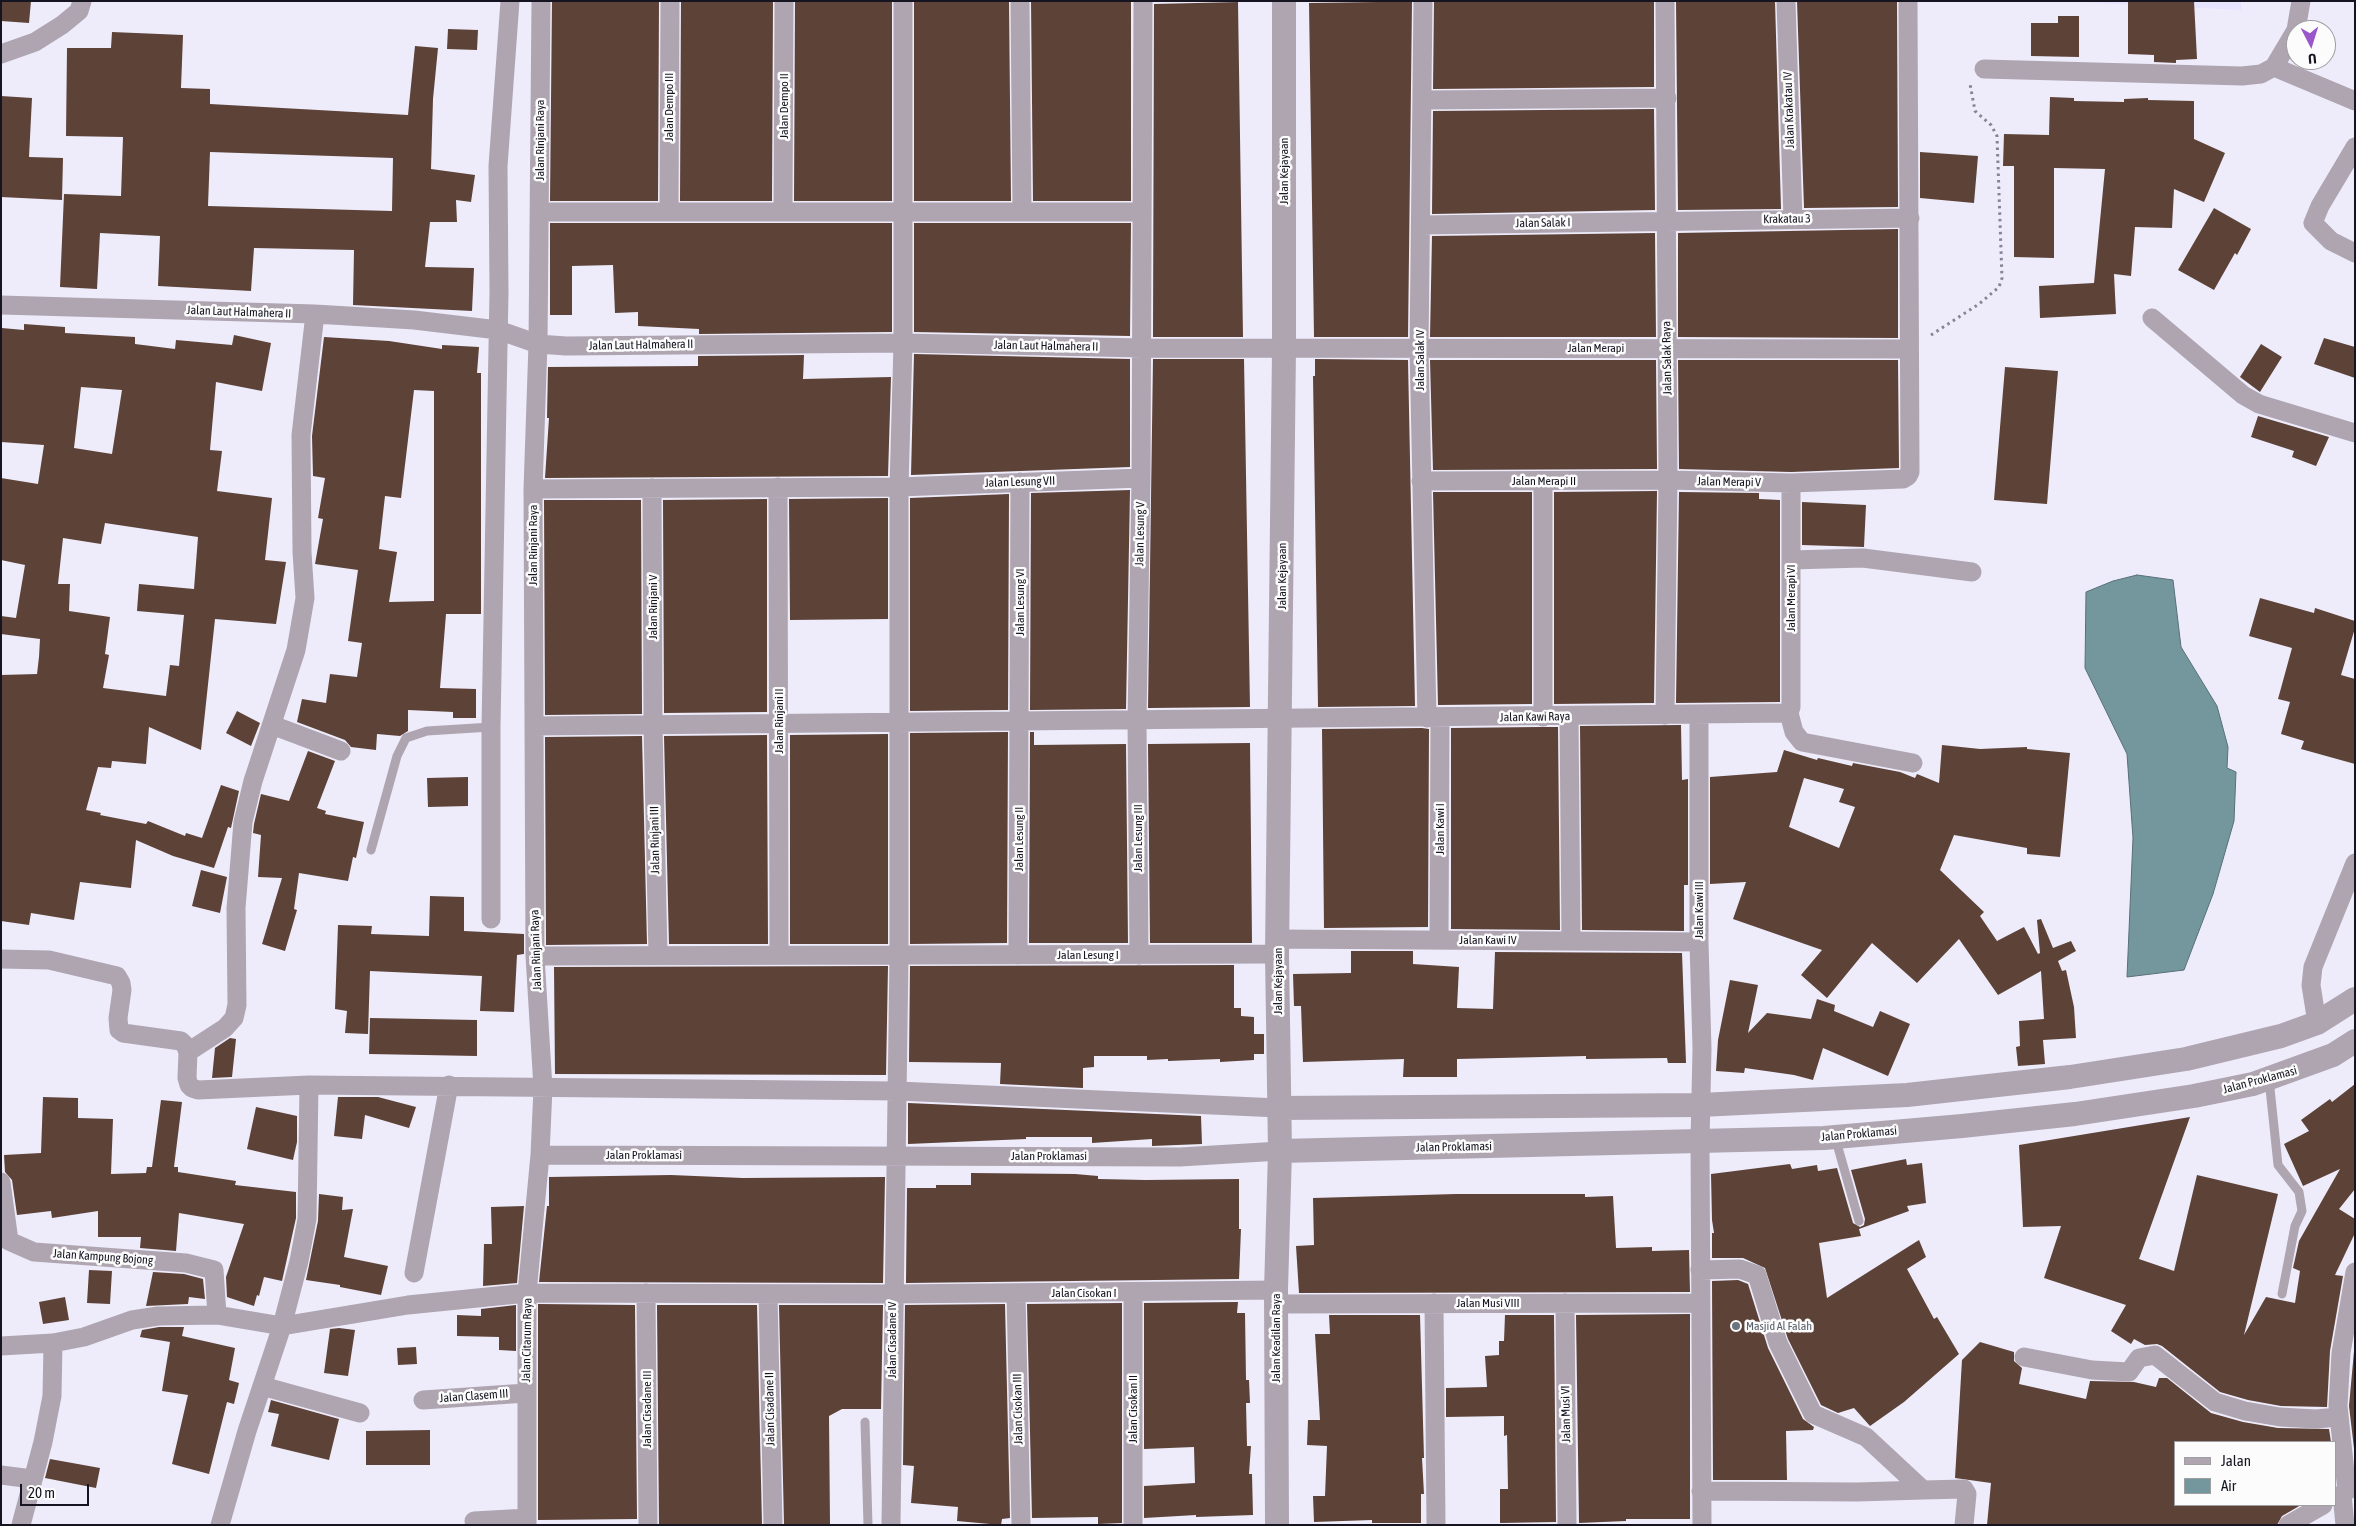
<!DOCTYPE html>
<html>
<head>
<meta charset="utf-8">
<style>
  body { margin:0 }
  #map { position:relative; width:2356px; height:1526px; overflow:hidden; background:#eeecfb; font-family:"Asap Condensed",sans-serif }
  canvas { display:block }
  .frame { position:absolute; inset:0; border:2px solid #161420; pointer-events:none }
  .legend { position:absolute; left:2174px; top:1441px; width:162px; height:65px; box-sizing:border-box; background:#fbfcfb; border:1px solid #9f9fa3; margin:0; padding:6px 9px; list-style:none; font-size:15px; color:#161420 }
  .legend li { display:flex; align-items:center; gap:10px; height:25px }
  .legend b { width:25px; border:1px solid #9f9fa3 }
  .north { position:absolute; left:2286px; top:20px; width:50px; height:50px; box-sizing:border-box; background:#fbfcfb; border:1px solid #9f9fa3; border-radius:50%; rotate:175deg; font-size:14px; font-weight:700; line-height:20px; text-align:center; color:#161420 }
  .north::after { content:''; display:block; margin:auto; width:18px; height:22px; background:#9a56cb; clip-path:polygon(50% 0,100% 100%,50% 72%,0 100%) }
  .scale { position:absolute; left:20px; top:1484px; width:69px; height:22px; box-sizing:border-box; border:2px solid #161420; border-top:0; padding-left:6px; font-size:15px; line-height:18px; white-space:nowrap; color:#161420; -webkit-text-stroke:4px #fbfcfb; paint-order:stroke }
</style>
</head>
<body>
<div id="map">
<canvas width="2356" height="1526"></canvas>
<div class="frame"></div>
<ul class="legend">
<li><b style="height:6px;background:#afa5b1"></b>Jalan</li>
<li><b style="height:14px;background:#73979d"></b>Air</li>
</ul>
<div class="north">U</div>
<div class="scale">20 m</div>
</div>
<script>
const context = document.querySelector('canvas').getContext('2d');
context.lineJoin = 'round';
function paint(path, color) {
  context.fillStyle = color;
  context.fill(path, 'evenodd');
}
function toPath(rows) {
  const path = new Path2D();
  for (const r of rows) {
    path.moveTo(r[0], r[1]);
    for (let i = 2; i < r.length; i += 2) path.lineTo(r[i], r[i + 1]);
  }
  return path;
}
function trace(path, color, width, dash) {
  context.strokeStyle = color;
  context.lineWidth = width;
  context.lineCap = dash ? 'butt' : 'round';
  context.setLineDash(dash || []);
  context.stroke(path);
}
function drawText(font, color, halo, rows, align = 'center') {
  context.font = font + ' "Asap Condensed",sans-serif';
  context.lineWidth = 5;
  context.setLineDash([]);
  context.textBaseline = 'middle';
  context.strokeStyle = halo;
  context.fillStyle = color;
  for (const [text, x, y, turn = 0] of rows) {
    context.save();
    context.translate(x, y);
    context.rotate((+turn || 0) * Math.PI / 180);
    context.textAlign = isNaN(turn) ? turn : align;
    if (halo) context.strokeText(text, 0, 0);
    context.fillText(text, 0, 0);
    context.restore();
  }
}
paint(toPath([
  [2059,1,2241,1,2241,10]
]), '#e6e3fd');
const water = toPath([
  [2137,575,2173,580,2181,647,2217,706,2228,747,2227,768,2236,772,2234,821,2213,894,2184,970,2127,977,2133,838,2127,754,2085,668,2086,592,2113,581,2137,575]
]);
paint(water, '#73979d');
trace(water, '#577078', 1);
paint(toPath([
  [1,1,31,1,29,23,1,21],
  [552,1,659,1,658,201,550,201],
  [681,1,773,1,772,201,680,201],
  [795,1,892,1,892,201,794,201],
  [914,1,1009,1,1011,201,914,201],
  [1031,1,1131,1,1131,201,1033,201],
  [1434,1,1654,1,1654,87,1433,89],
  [1676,1,1775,1,1781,209,1678,210],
  [1797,1,1897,1,1898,207,1804,208],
  [2128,1,2194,1,2197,59,2176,60,2176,63,2154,62,2154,55,2128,54],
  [1238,2,1243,337,1153,337,1154,4],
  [1377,2,1412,2,1408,337,1314,337,1309,3],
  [2058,16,2079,16,2079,57,2031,56,2031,23,2058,23],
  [448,29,478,30,477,50,447,49],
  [112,32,183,35,181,88,210,89,210,104,408,115,415,46,438,48,433,99,431,169,475,175,471,202,456,200,457,222,430,222,425,267,474,268,472,311,353,305,354,250,254,248,251,291,158,286,160,236,100,233,97,289,60,287,64,194,121,196,123,137,66,136,67,48,111,48],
  [210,152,393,158,392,211,208,206],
  [1,96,32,98,29,157,63,158,62,200,1,197],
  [2050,97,2074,98,2074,101,2124,102,2124,99,2148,98,2148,100,2194,101,2194,139,2225,153,2204,202,2174,189,2172,228,2135,227,2131,276,2114,274,2116,314,2040,318,2039,286,2094,283,2105,169,2054,168,2054,258,2014,257,2014,166,2003,166,2004,134,2049,135],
  [1654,109,1655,210,1432,214,1433,111],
  [1920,152,1978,156,1974,203,1920,198],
  [2214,208,2251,229,2237,255,2235,253,2214,290,2178,270],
  [550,223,892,223,892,332,699,334,699,329,638,326,638,312,615,313,613,265,572,266,572,315,550,315],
  [914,223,1131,223,1130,336,914,332],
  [1898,229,1898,338,1678,337,1678,233],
  [1655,233,1656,337,1430,337,1432,236],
  [24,324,65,327,65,333,135,337,135,344,175,349,176,340,232,345,234,335,271,343,262,391,216,382,210,450,222,451,217,491,272,498,265,560,286,562,276,624,215,619,201,750,149,727,146,764,112,761,111,768,98,767,86,810,101,813,100,815,146,824,148,821,185,836,186,833,202,838,221,785,239,791,231,828,228,827,214,868,173,856,136,840,131,888,80,882,74,920,31,913,29,925,1,921,1,675,37,674,39,657,40,639,1,634,1,616,16,618,25,565,1,560,1,478,38,484,44,445,1,442,2,328,24,330],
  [81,387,122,390,112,454,74,448],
  [105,523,198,537,194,589,139,584,137,611,184,615,179,666,170,665,166,696,103,688,109,655,105,654,110,617,69,611,70,584,58,584,63,538,101,544],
  [324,337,389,341,442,349,442,345,479,347,477,373,481,373,481,614,446,614,440,688,476,689,476,718,453,718,453,712,408,710,408,731,400,736,377,734,376,750,351,747,345,740,297,722,302,699,326,703,330,674,357,677,362,643,348,641,358,570,315,564,323,519,318,518,325,478,313,476,312,436],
  [414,390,434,391,434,601,389,602,397,552,379,549,385,496,401,498],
  [2324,338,2355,347,2355,378,2314,364],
  [2261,344,2282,357,2260,392,2240,377],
  [914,354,1130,359,1130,467,911,475],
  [804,355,803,379,891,377,888,476,545,478,549,418,547,418,548,367,698,366,698,356],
  [1153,359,1244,359,1250,707,1148,708],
  [1315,359,1408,360,1415,706,1318,707,1313,376,1315,376],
  [1430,360,1656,360,1657,469,1433,470],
  [1678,360,1898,360,1899,468,1791,472,1679,469],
  [2005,367,2058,371,2047,504,1994,500],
  [2258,416,2329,437,2316,466,2292,457,2294,451,2251,437],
  [1130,490,1126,709,1030,710,1031,493],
  [1657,491,1654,703,1554,704,1554,492],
  [1433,492,1532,492,1532,704,1438,705],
  [1679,492,1759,493,1759,499,1780,500,1780,702,1676,703],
  [1009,494,1008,710,910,711,910,498],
  [888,498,888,619,790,620,789,499],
  [767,499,767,712,664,713,663,500],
  [544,500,641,500,642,714,545,715],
  [1802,502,1866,505,1864,547,1802,545],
  [2260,598,2314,613,2315,608,2355,621,2355,628,2341,675,2355,679,2355,764,2301,749,2304,741,2281,734,2290,702,2278,699,2292,648,2249,636],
  [237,711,260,723,251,746,226,733],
  [1681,725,1682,780,1688,779,1688,885,1684,885,1684,931,1582,930,1580,726],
  [1538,727,1558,727,1560,930,1451,929,1451,728],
  [1422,728,1429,729,1428,927,1324,928,1322,729],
  [1008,732,1007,943,910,944,910,733],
  [1030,732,1034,732,1034,745,1126,744,1128,943,1029,943],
  [888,734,888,944,790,944,790,735],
  [767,735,768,944,669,944,664,736],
  [642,736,647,944,546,945,545,737],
  [1250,743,1252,943,1150,943,1148,744],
  [1942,745,1980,749,2027,747,2027,749,2070,753,2060,857,2027,854,2027,848,1954,835,1940,870,1984,912,1980,916,1997,941,2024,927,2038,954,2040,953,2037,920,2041,919,2053,948,2071,941,2076,951,2058,961,2062,971,2066,970,2074,1007,2076,1038,2043,1040,2045,1064,2018,1066,2016,1047,2020,1046,2019,1021,2044,1019,2041,971,1998,995,1959,939,1917,983,1872,943,1827,998,1801,975,1822,950,1733,919,1746,882,1710,884,1710,777,1777,772,1784,750,1817,760,1818,758,1852,766,1853,763,1900,772,1915,778,1917,774,1939,783],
  [1804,778,1844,789,1839,802,1855,807,1839,848,1789,827],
  [308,751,335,761,317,808,326,811,325,814,364,822,356,858,353,857,348,881,299,873,294,909,297,910,285,951,262,944,282,878,258,877,261,835,253,833,254,824,261,794,289,801],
  [468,777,468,806,428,807,427,778],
  [201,870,227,877,220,913,192,906],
  [430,896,464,897,464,931,524,934,524,954,517,955,514,1012,480,1011,482,976,370,971,368,1034,345,1033,347,1011,335,1009,338,925,372,926,371,934,429,936],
  [1351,951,1413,951,1413,964,1459,967,1457,1008,1493,1009,1495,952,1682,953,1686,1063,1668,1063,1667,1058,1586,1059,1586,1056,1457,1059,1457,1077,1403,1077,1404,1059,1303,1062,1301,1006,1294,1006,1293,974,1351,973],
  [1234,965,1234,1008,1241,1008,1241,1016,1254,1017,1254,1034,1264,1034,1264,1054,1254,1054,1254,1060,1220,1062,1220,1059,1168,1061,1168,1059,1147,1060,1147,1056,1094,1056,1094,1067,1083,1068,1083,1088,1000,1084,1001,1063,909,1062,910,966],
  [888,966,886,1075,555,1074,554,967],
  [1730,980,1758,985,1748,1033,1767,1013,1811,1019,1817,999,1835,1005,1834,1011,1873,1027,1880,1011,1910,1024,1888,1076,1823,1048,1813,1080,1794,1075,1745,1068,1744,1073,1716,1071,1718,1040],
  [370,1018,477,1020,477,1056,369,1054],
  [230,1038,236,1039,232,1077,212,1078,215,1048],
  [2355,1084,2355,1189,2339,1209,2355,1219,2355,1233,2335,1275,2343,1276,2330,1351,2327,1407,2281,1406,2248,1400,2220,1392,2162,1346,2157,1344,2145,1345,2134,1339,2131,1344,2111,1331,2126,1305,2044,1278,2061,1226,2023,1227,2019,1145,2190,1117,2139,1259,2174,1271,2197,1175,2278,1194,2244,1335,2266,1297,2295,1303,2300,1271,2293,1268,2299,1241,2340,1169,2303,1186,2284,1144,2309,1131,2301,1120,2330,1099,2332,1102],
  [43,1097,78,1098,78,1118,113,1119,111,1174,146,1173,147,1167,152,1167,161,1100,182,1102,174,1167,178,1167,178,1172,236,1181,235,1185,296,1192,296,1218,282,1281,264,1277,259,1296,257,1295,254,1306,227,1297,226,1277,244,1224,179,1213,176,1251,140,1248,141,1237,98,1237,98,1211,52,1218,51,1211,17,1215,12,1180,5,1172,4,1155,41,1153],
  [338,1097,378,1097,416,1107,409,1128,365,1115,362,1139,334,1136],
  [908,1103,1201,1116,1202,1144,1152,1146,1152,1139,1092,1143,1092,1137,1026,1137,1026,1139,908,1144],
  [256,1107,297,1116,297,1142,293,1160,247,1149],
  [1906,1159,1907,1165,1922,1163,1926,1203,1907,1206,1909,1211,1859,1229,1861,1236,1819,1243,1827,1298,1919,1240,1926,1257,1907,1269,1934,1319,1937,1317,1959,1354,1904,1402,1870,1426,1854,1408,1838,1413,1821,1405,1788,1339,1765,1268,1743,1258,1712,1258,1712,1233,1714,1233,1712,1220,1711,1174,1790,1164,1792,1169,1817,1165,1818,1171,1837,1168,1853,1223,1860,1227,1864,1225,1865,1219,1851,1170],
  [971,1173,1075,1174,1098,1176,1098,1179,1146,1180,1239,1179,1239,1229,1241,1229,1239,1279,906,1283,907,1188,936,1188,936,1185,971,1185],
  [671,1175,743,1178,885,1177,883,1283,539,1282,547,1206,549,1206,549,1177],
  [319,1194,343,1197,342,1210,353,1209,344,1257,388,1266,381,1295,340,1287,340,1285,306,1280,318,1221],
  [1456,1194,1585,1194,1585,1197,1613,1196,1616,1248,1652,1247,1652,1251,1689,1250,1690,1292,1299,1293,1296,1246,1314,1245,1313,1198],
  [524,1206,517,1283,483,1286,484,1244,492,1244,491,1207],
  [89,1270,112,1271,110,1304,87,1303],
  [153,1272,184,1274,203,1279,205,1299,189,1297,188,1304,146,1306],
  [1738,1280,1748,1284,1768,1348,1803,1419,1814,1427,1813,1430,1786,1431,1787,1480,1713,1480,1712,1281],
  [65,1297,69,1320,43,1324,39,1302],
  [1238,1302,1237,1313,1245,1313,1246,1380,1249,1380,1250,1403,1246,1403,1247,1446,1251,1446,1249,1474,1252,1474,1253,1515,1196,1517,1196,1515,1144,1518,1144,1486,1195,1483,1194,1447,1144,1449,1144,1303],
  [1122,1303,1122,1523,1098,1524,1098,1517,1032,1518,1027,1304],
  [538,1304,635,1305,637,1519,538,1520],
  [1005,1304,1010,1518,1002,1519,1001,1525,957,1521,958,1507,911,1503,914,1466,903,1465,905,1305],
  [516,1305,516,1351,499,1350,499,1337,457,1336,457,1315,481,1316,481,1309],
  [657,1305,757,1305,762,1525,659,1525],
  [779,1305,883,1305,881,1409,842,1409,829,1416,830,1524,784,1524],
  [1690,1314,1690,1519,1626,1519,1626,1521,1579,1523,1576,1315],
  [1329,1315,1420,1315,1424,1458,1422,1458,1424,1494,1421,1494,1421,1523,1372,1523,1372,1520,1314,1522,1313,1496,1325,1496,1327,1446,1307,1445,1308,1420,1320,1420,1315,1334,1330,1334],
  [1505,1315,1554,1315,1556,1522,1500,1523,1500,1489,1508,1489,1507,1435,1504,1436,1504,1416,1446,1417,1446,1388,1487,1387,1485,1356,1499,1355,1499,1341,1504,1341],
  [159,1327,184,1327,182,1336,235,1348,229,1380,239,1383,234,1404,227,1402,209,1474,172,1464,188,1395,162,1391,170,1342,140,1337,142,1330],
  [339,1328,355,1330,348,1376,324,1373,330,1329],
  [2355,1340,2355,1457,2349,1406],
  [1980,1342,2014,1352,2014,1361,2022,1368,2019,1384,2086,1399,2090,1381,2134,1382,2156,1387,2159,1378,2167,1378,2211,1413,2243,1422,2278,1428,2329,1429,2331,1442,2175,1442,2175,1505,2301,1505,2282,1516,2277,1525,1987,1525,1991,1483,1955,1478,1962,1360],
  [416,1347,417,1364,398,1365,397,1348],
  [271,1400,339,1419,329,1460,271,1446,279,1414,268,1412],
  [430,1430,430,1465,366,1465,366,1431],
  [50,1459,100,1468,96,1488,45,1478]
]), '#5d4238');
trace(toPath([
  [1931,335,1979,304,1999,287,2002,278,1997,136,1991,125,1975,111,1970,84]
]), '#868492', 3, [2.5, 4]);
trace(toPath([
  [371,850,397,756,406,738,427,731,491,727],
  [2269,1079,2278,1165,2299,1192,2302,1211,2295,1226,2282,1294],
  [1835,1137,1859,1221],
  [865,1422,868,1525]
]), '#afa5b1', 9);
trace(toPath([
  [1020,1,1022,212],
  [1423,1,1419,348,1427,718],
  [1786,1,1793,219],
  [2296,30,2301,1],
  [1,54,35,42,62,25,79,11,82,1],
  [2274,67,2355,101],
  [1984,69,2242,76,2261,74,2274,67,2296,30],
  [1422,100,1667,98],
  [2355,147,2320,206,2313,223,2331,241,2355,253],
  [539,212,1141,212],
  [669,212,670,1],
  [783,212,784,1],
  [1421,225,1910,218],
  [1,305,315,314,414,320,498,330,538,344,566,346,903,343,1142,348,1908,349],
  [2152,318,2243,395,2259,404,2355,433],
  [1421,481,1668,480,1791,483,1903,479,1908,476,1910,472,1908,1],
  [1791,483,1791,707,1789,713,1794,732,1802,742,1913,763],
  [778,487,779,955],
  [652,488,653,725,658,955],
  [533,489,899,487,1141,478],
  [1791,560,1863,558,1972,572],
  [1699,714,1699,942,1702,1049,1700,1142,1702,1525],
  [1665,715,1668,480,1665,1],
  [1569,716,1571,941],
  [1543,717,1543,481],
  [272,725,341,751],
  [534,726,1789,713],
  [491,919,491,727,499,292,498,166,510,1],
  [1277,939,1699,942],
  [1439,940,1440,718],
  [1018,955,1020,482],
  [1139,955,1137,721,1141,478,1143,1],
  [535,956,1277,954],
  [1,959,49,960,117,976,121,983,122,990,118,1018,119,1030,123,1033,181,1041,185,1045,188,1052,187,1078,189,1085,192,1088,198,1090,309,1085],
  [2317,1023,2311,985,2313,967,2355,863],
  [188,1052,225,1028,234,1018,237,1005,236,908,243,822,253,781,296,650,305,598,302,552,301,435,315,314],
  [540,1155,1180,1157,1280,1151],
  [1,1182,9,1241,34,1252,186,1263,214,1270,217,1315],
  [1700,1270,1740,1269,1757,1275,1778,1343,1813,1414,1866,1437,1923,1490,1964,1489,1967,1494,1964,1525],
  [414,1273,449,1085],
  [646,1293,648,1525],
  [1016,1293,1021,1525],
  [1133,1293,1133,1525],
  [768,1294,773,1525],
  [1434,1303,1436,1525],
  [1565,1303,1567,1525],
  [1276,1304,1700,1303],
  [1,1346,53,1343,84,1337,132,1320,158,1316,217,1315,282,1326,408,1305,527,1293,893,1294,1276,1290],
  [2024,1357,2092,1370,2129,1372,2139,1358,2155,1355,2215,1402,2245,1411,2280,1417,2316,1419,2338,1417],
  [262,1386,360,1413],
  [423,1400,526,1393],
  [1,1475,32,1479],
  [1701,1491,1857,1492,1923,1490],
  [2347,1491,2338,1406,2341,1353,2355,1272],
  [2342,1494,2345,1525],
  [474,1521,527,1518],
  [21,1525,43,1442,52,1396,53,1343],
  [220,1525,247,1431,282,1326,299,1261,307,1219,309,1085,898,1091,1279,1108],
  [527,1525,527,1293,540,1155,543,1088,535,956,533,489,538,344,541,1],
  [891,1525,899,956,899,487,903,343,903,1],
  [2288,1525,2323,1505]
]), '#afa5b1', 19);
trace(toPath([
  [1279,1108,1700,1105,1907,1095,2070,1077,2186,1059,2281,1036,2317,1023,2355,999],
  [1280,1151,1824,1138,1962,1126,2075,1114,2194,1096,2253,1084,2333,1055,2355,1041],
  [1277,1525,1276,1290,1280,1151,1277,954,1284,348,1284,1]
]), '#afa5b1', 24);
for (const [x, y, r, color] of [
  [1736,1326,5,"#6b7280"]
]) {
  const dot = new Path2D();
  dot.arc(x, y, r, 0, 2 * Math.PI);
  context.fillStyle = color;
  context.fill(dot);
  trace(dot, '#fbfcfb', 2);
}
drawText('12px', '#161420', '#fbfcfb', [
  ["Jalan Dempo II",784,106,-90],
  ["Jalan Dempo III",669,107,-90],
  ["Jalan Krakatau IV",1789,110,-92],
  ["Jalan Rinjani Raya",540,140,-90],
  ["Jalan Kejayaan",1284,171,-90],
  ["Krakatau 3",1787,219,-1],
  ["Jalan Salak I",1543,223,-1],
  ["Jalan Laut Halmahera II",239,312,2],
  ["Jalan Laut Halmahera II",641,345,-1],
  ["Jalan Laut Halmahera II",1046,346,1],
  ["Jalan Merapi",1596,348],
  ["Jalan Salak Raya",1667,358,-91],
  ["Jalan Salak IV",1420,360,-90],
  ["Jalan Merapi II",1544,481],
  ["Jalan Lesung VII",1020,482,-2],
  ["Jalan Merapi V",1729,482,1],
  ["Jalan Lesung V",1140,534,-89],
  ["Jalan Rinjani Raya",533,545,-90],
  ["Jalan Kejayaan",1282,576,-90],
  ["Jalan Merapi VI",1791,598,-90],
  ["Jalan Lesung VI",1020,602,-90],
  ["Jalan Rinjani V",653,607,-90],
  ["Jalan Kawi Raya",1535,717,-1],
  ["Jalan Rinjani II",779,721,-90],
  ["Jalan Kawi I",1440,829,-90],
  ["Jalan Lesung III",1138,838,-90],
  ["Jalan Lesung II",1019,839,-90],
  ["Jalan Rinjani III",655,840,-91],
  ["Jalan Kawi III",1699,910,-90],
  ["Jalan Kawi IV",1488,940],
  ["Jalan Rinjani Raya",536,950,-92],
  ["Jalan Lesung I",1088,955],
  ["Jalan Kejayaan",1278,981,-90],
  ["Jalan Proklamasi",2260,1080,-15],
  ["Jalan Proklamasi",1859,1134,-5],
  ["Jalan Proklamasi",1454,1147,-1],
  ["Jalan Proklamasi",644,1155],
  ["Jalan Proklamasi",1049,1156],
  ["Jalan Kampung Bojong",103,1257,4],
  ["Jalan Cisokan I",1084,1293],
  ["Jalan Musi VIII",1488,1303],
  ["Jalan Keadilan Raya",1276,1338,-90],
  ["Jalan Citarum Raya",527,1340,-89],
  ["Jalan Cisadane IV",892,1340,-90],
  ["Jalan Clasem III",474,1396,-4],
  ["Jalan Cisadane III",647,1409,-90],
  ["Jalan Cisadane II",770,1409,-91],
  ["Jalan Cisokan III",1018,1409,-91],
  ["Jalan Cisokan II",1133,1409,-90],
  ["Jalan Musi VI",1566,1414,-91]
]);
drawText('12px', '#5b616d', '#fbfcfb', [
  ["Masjid Al Falah",1746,1326]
], 'left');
</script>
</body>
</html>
